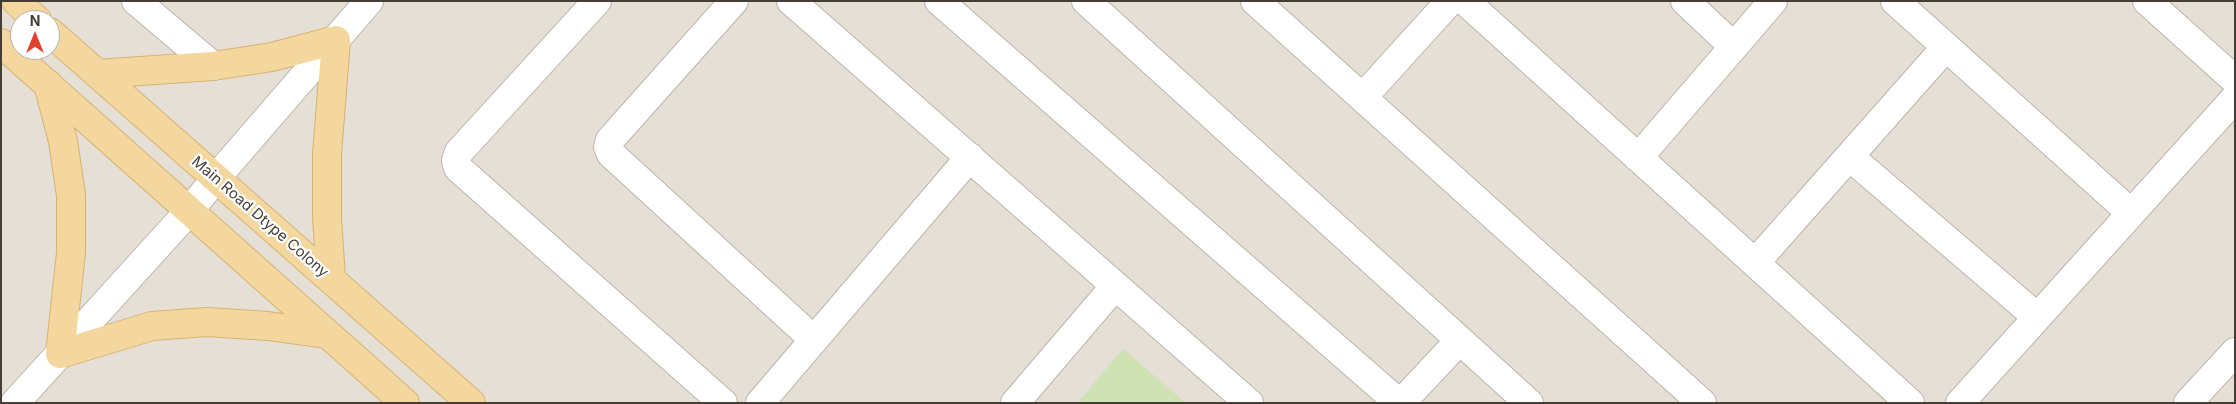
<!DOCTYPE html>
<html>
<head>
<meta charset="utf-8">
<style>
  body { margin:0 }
  #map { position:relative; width:2236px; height:404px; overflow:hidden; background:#f2eee7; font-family:Inter,sans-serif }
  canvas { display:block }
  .frame { position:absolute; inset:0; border:2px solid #443e37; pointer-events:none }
  .north { position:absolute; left:10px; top:10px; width:50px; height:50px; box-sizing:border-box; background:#fff; border:1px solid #b4b2af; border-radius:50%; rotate:0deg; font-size:14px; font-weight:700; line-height:20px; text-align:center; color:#443e37 }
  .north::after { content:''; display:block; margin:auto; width:18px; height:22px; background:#e2402e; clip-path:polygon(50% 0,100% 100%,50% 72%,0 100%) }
</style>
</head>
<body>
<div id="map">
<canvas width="2236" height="404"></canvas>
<div class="frame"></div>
<div class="north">N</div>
</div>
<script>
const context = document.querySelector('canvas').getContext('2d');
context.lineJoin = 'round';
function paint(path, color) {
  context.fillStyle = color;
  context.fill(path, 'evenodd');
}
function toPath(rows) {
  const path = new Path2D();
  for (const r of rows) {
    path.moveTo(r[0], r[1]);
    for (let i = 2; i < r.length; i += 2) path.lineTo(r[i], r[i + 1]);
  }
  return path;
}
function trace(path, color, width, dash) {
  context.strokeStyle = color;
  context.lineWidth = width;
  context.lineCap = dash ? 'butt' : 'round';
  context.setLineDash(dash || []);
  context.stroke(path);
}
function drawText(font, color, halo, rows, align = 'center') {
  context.font = font + ' Inter,sans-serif';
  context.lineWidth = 4.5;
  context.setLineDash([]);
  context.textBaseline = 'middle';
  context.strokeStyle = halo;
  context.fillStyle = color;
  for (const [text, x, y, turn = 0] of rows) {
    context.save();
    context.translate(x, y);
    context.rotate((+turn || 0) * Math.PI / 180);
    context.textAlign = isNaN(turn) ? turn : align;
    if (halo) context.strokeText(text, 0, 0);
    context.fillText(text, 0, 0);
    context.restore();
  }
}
paint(toPath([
  [1,1,2235,1,2235,403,1,403],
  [20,20,50,20,50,50,20,50]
]), '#e5dfd6');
paint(toPath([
  [1123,349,1186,403,1077,403]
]), '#cfe2b4');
const minor = toPath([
  [136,1,213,66],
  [597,1,459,152,456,160,458,168,723,403],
  [734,1,610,140,608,147,611,154,814,340],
  [791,1,1249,403],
  [939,1,1399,403],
  [1086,1,1529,403],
  [1255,1,1702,403],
  [1465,1,1910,403],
  [1685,1,1733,46],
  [1895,1,2131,213],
  [2147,1,2235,80],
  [1363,97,1450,1],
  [1850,157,2037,317],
  [1638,158,1773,1],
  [1755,263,1946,47],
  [15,403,190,210,216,178,369,1],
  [760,403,970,157],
  [1015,403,1115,286],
  [1401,403,1459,341],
  [1960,403,2235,98],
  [2188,403,2235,352]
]);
const major = toPath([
  [16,1,37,20],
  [50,32,471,403],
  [1,43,405,403],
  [97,74,213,66,272,57,336,40,327,154,327,218,331,279],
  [48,84,63,141,71,195,71,253,60,354,152,326,207,322,268,326,326,334]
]);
trace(minor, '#bcb5ab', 30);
trace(major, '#d6b371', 30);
trace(minor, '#fff', 28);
trace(major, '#f3d79f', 28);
drawText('15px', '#443e37', '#fff', [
  ["Main Road Dtype Colony",260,217,41]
]);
</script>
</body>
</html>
